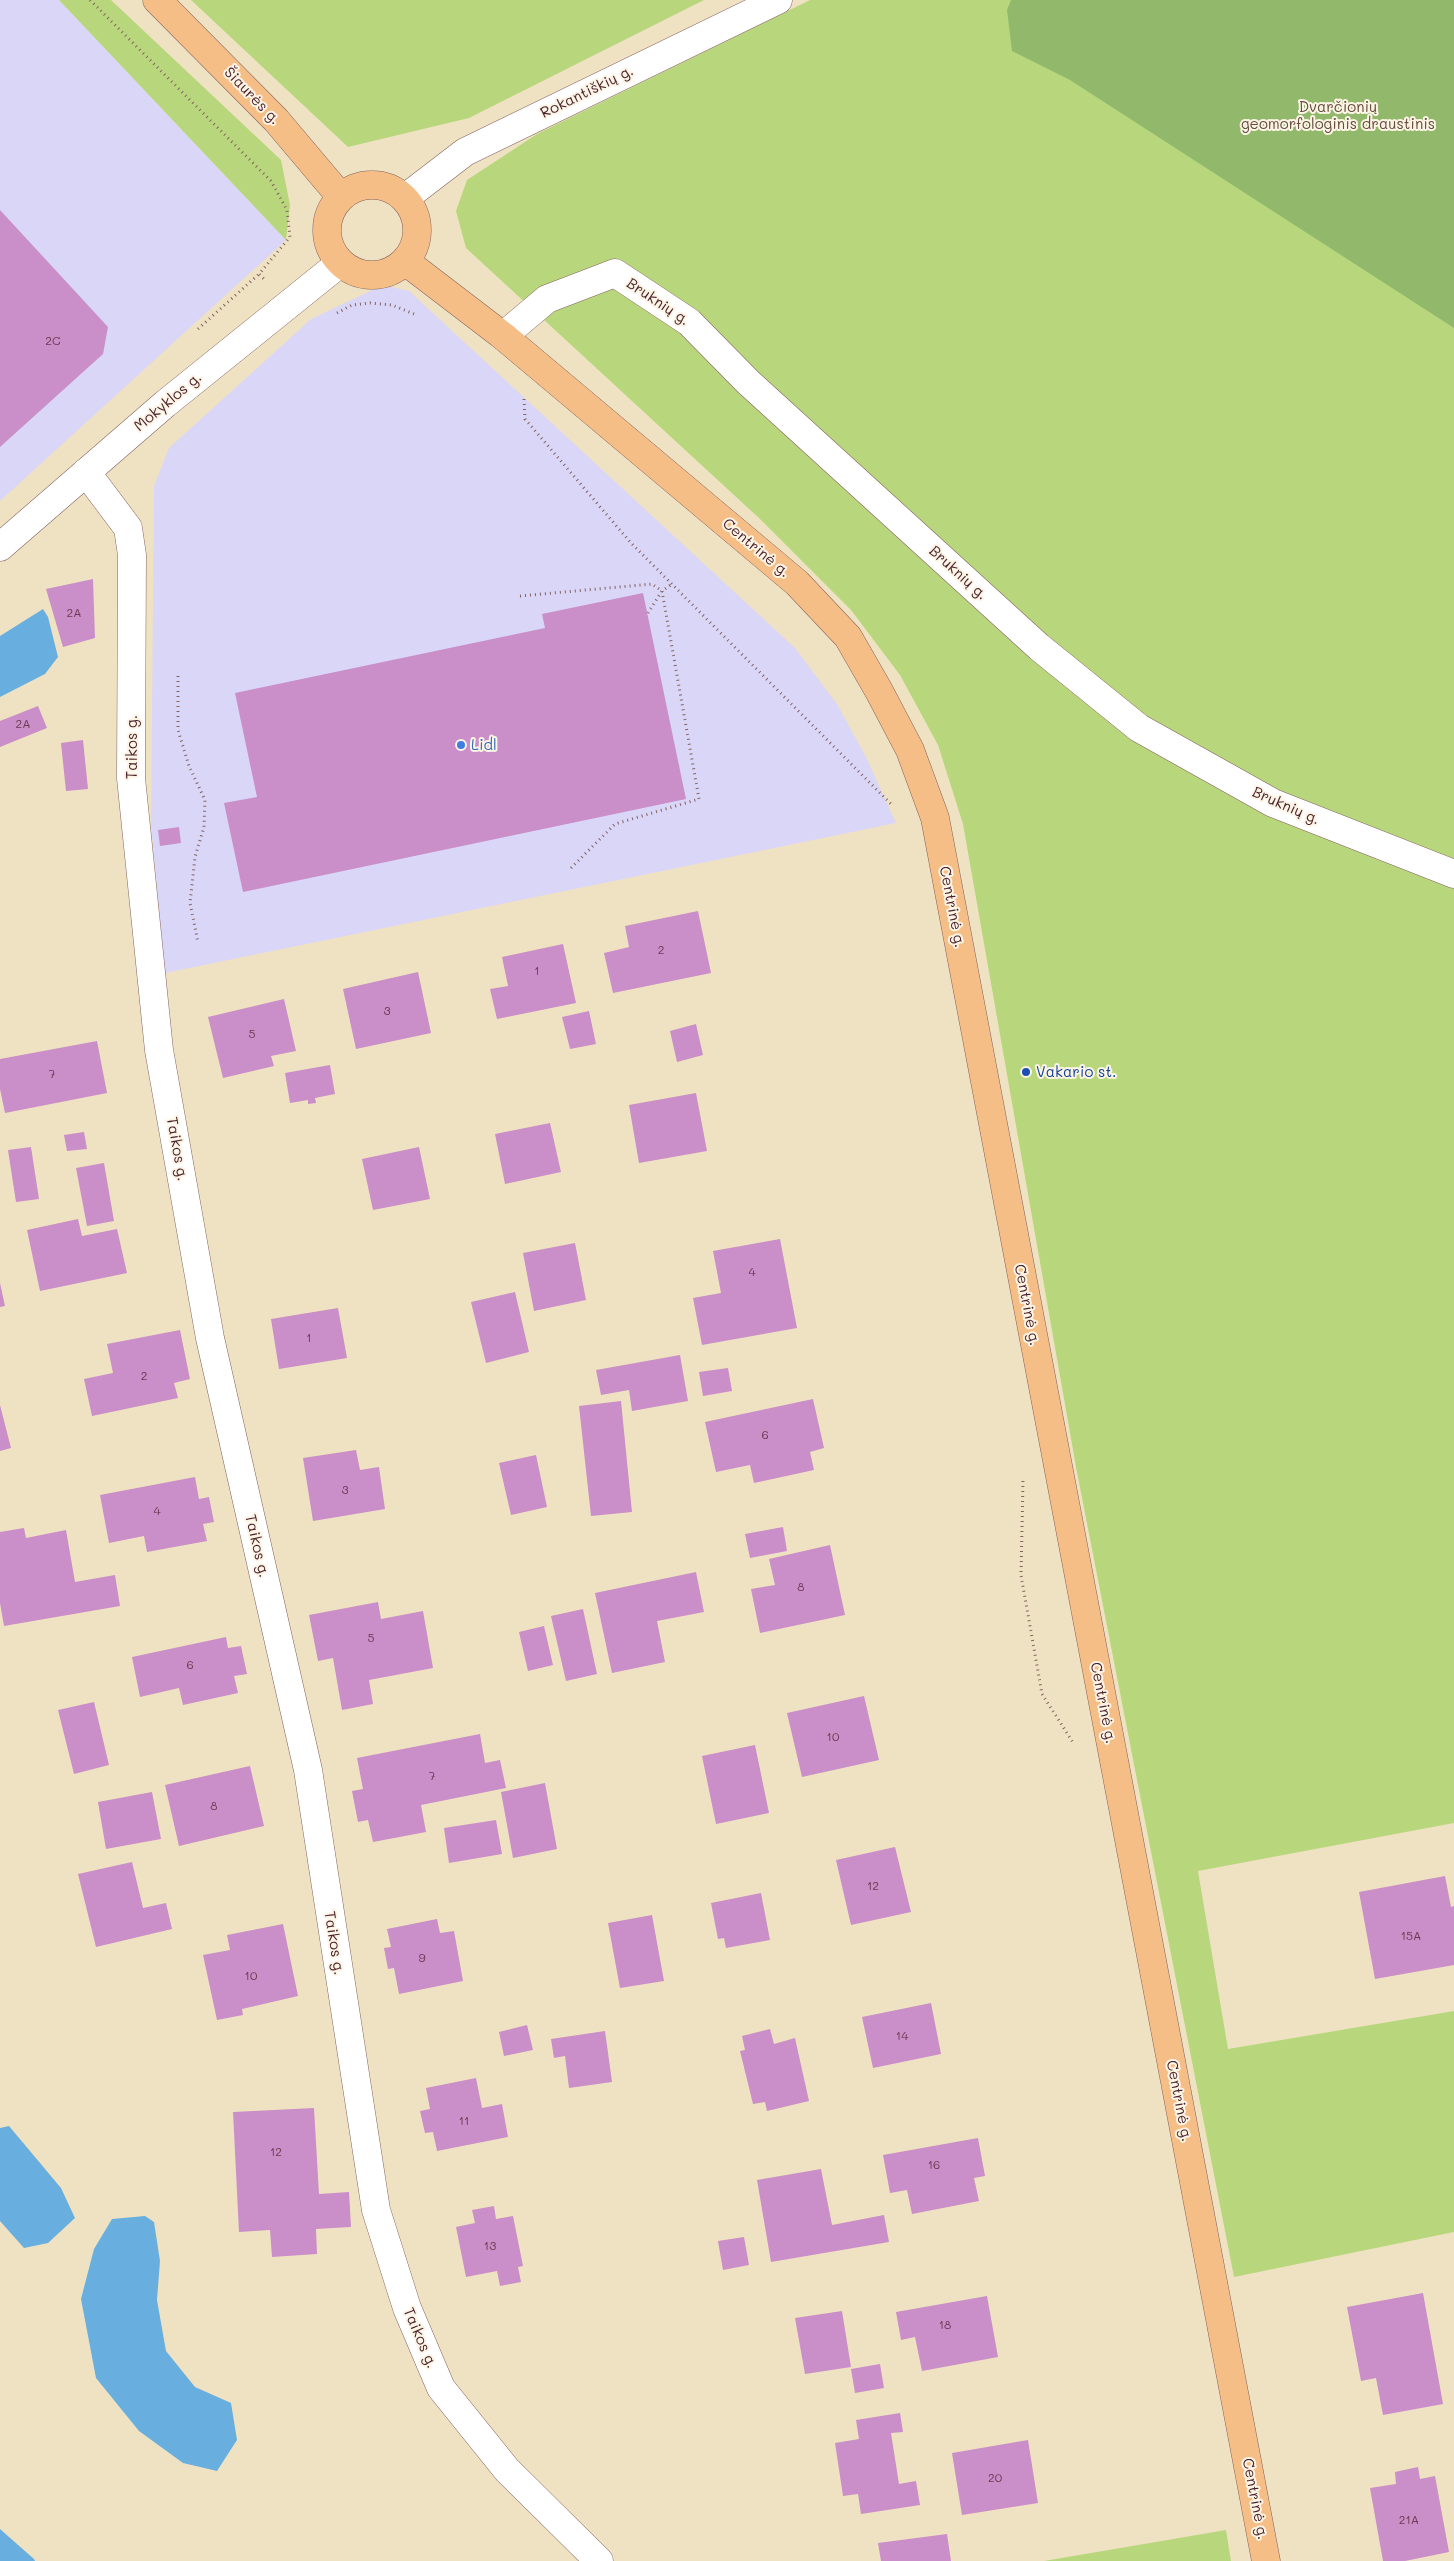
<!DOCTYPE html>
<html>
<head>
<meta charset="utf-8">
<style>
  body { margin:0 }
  canvas { display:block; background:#efe2c2 }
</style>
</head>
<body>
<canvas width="1454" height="2561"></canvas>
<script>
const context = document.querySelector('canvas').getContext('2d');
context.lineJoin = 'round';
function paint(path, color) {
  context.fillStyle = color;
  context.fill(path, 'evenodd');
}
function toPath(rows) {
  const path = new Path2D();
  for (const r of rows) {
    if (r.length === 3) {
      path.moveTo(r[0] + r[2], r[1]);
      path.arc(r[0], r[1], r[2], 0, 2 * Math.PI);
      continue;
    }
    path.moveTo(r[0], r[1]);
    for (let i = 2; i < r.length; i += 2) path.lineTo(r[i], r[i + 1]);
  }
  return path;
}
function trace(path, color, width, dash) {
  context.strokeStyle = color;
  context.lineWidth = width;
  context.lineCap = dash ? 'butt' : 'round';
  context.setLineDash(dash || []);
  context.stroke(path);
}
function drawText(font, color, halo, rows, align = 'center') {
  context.font = font + ' Mali,sans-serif';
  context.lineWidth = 4;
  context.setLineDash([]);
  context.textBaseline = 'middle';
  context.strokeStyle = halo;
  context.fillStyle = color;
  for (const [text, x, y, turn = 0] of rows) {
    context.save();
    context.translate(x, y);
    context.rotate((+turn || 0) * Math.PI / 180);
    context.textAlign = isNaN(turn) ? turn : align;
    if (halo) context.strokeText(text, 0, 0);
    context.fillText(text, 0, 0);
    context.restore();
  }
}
paint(toPath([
  [0,0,59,0,286,240,0,501],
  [383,285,409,291,795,648,837,704,866,757,896,823,165,973,151,825,154,486,169,448,311,319]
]), '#dad6f7');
paint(toPath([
  [59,0,111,0,281,160,290,205,286,240],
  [191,0,704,0,469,118,348,147],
  [810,0,1454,0,1454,1823,1198,1871,1228,2049,1454,2011,1454,2232,1234,2277,1076,1467,963,824,938,745,900,675,851,610,760,519,466,248,456,211,467,180,537,134],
  [1226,2530,1231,2561,1044,2561]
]), '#b8d77d');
paint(toPath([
  [1011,0,1454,0,1454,328,1070,80,1012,51,1007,10]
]), '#92b86c');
paint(toPath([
  [43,609,48,617,58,657,45,674,0,697,0,636],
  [9,2126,61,2188,75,2218,48,2243,24,2248,0,2221,0,2128],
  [145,2216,154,2222,160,2261,157,2300,166,2351,195,2387,231,2403,237,2440,217,2471,183,2463,139,2431,96,2378,81,2299,94,2249,112,2219],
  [0,2529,34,2559,35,2561,0,2561]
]), '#68afdf');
paint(toPath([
  [0,210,108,327,103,354,0,447],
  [93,579,95,638,63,647,46,589],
  [643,593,686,799,243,892,224,803,257,797,235,693,545,628,542,614],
  [38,706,47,728,0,747,0,721],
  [83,740,88,789,66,791,61,743],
  [179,827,181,843,160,846,158,830],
  [698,911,711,973,613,993,604,953,629,947,625,926],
  [563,944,576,1003,497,1019,490,989,508,986,502,957],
  [418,972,431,1033,356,1049,343,989],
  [284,999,296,1051,271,1056,274,1066,223,1078,208,1017],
  [589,1011,596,1044,570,1049,562,1017],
  [696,1024,703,1055,677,1062,670,1031],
  [97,1041,107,1093,5,1113,0,1089,0,1059],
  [330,1065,335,1094,315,1098,316,1103,308,1104,308,1100,290,1103,285,1073],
  [696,1093,707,1151,639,1163,629,1105],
  [550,1123,561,1172,505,1184,495,1134],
  [84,1132,87,1149,67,1151,64,1135],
  [31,1147,39,1199,16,1202,8,1150],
  [419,1147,430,1199,373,1210,362,1159],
  [104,1163,114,1221,87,1226,76,1168],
  [78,1219,82,1236,117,1229,127,1273,40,1291,27,1230],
  [780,1239,797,1328,702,1345,693,1298,721,1293,713,1251],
  [575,1243,586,1300,534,1311,523,1253],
  [0,1283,5,1306,0,1307],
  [515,1292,529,1352,486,1363,471,1302],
  [338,1308,347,1358,279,1369,271,1319],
  [180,1330,190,1379,174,1383,178,1398,92,1416,84,1379,113,1373,107,1344],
  [680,1355,688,1401,632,1411,629,1390,601,1395,596,1370],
  [728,1368,732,1391,703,1396,699,1372],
  [813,1399,824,1448,810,1452,814,1470,754,1483,750,1465,716,1472,705,1422],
  [621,1401,632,1512,591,1516,579,1406],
  [0,1405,11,1448,0,1451],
  [356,1450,360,1470,379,1467,385,1509,313,1521,303,1458],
  [536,1455,547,1507,511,1515,499,1463],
  [195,1477,199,1499,209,1497,214,1522,203,1524,207,1541,147,1552,144,1536,109,1543,100,1495],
  [783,1527,787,1551,750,1558,745,1534],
  [24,1528,26,1538,66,1530,75,1582,115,1575,120,1606,4,1626,0,1603,0,1532],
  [830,1545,845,1615,760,1633,751,1589,775,1585,769,1559],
  [696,1572,704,1612,657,1621,665,1662,612,1673,595,1593],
  [378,1602,381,1619,423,1611,433,1668,369,1680,373,1704,342,1710,333,1658,318,1661,309,1615],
  [583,1609,597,1674,566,1681,551,1616],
  [544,1626,553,1665,528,1671,519,1632],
  [226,1637,228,1648,241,1646,247,1674,234,1676,238,1693,183,1705,179,1688,140,1697,132,1657],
  [864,1696,879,1760,802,1777,787,1713],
  [94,1702,109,1765,74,1774,58,1710],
  [480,1734,485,1763,500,1760,506,1788,421,1805,426,1832,373,1842,368,1820,358,1822,352,1791,363,1789,357,1758],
  [755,1745,769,1813,716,1824,702,1756],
  [250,1766,264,1826,179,1846,165,1785],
  [545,1783,557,1849,513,1858,501,1792],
  [152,1792,161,1839,106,1849,98,1802],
  [496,1820,502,1854,449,1863,444,1828],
  [895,1847,911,1912,851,1925,836,1860],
  [132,1862,143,1908,166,1903,172,1929,96,1947,78,1874],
  [1445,1876,1451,1907,1454,1906,1454,1965,1375,1979,1359,1892],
  [761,1893,770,1940,726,1948,724,1938,718,1939,711,1903],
  [652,1915,664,1981,620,1988,608,1923],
  [437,1919,440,1933,454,1931,463,1981,399,1994,394,1968,388,1969,384,1948,391,1947,387,1929],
  [283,1924,298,1996,242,2009,243,2015,217,2020,203,1955,230,1950,227,1935],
  [931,2003,941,2054,873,2068,862,2017],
  [527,2025,533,2050,504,2056,499,2032],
  [770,2029,774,2044,795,2038,809,2101,767,2111,765,2102,753,2104,740,2051,745,2050,742,2036],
  [605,2031,612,2082,569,2088,565,2056,554,2058,551,2039],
  [476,2078,482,2108,502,2104,508,2137,437,2151,433,2132,425,2133,420,2111,430,2109,426,2088],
  [314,2108,319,2194,349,2192,351,2227,316,2229,317,2254,272,2257,270,2230,239,2232,233,2112],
  [978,2138,985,2176,974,2178,979,2201,912,2214,907,2190,890,2193,883,2155],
  [821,2169,832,2225,884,2215,889,2242,771,2262,757,2180],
  [494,2206,496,2219,513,2216,523,2266,518,2267,521,2282,500,2286,497,2271,466,2277,456,2227,475,2223,472,2210],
  [744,2237,749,2265,723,2270,718,2241],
  [1423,2293,1443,2404,1383,2415,1376,2378,1361,2381,1347,2307],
  [987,2296,998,2357,922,2371,915,2337,901,2340,896,2312],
  [842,2311,851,2367,805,2374,795,2318],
  [880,2364,884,2388,855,2393,851,2369],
  [900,2413,903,2432,891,2433,899,2484,916,2481,920,2505,861,2514,858,2494,843,2496,835,2443,859,2439,856,2420],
  [1028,2440,1038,2503,962,2515,952,2453],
  [1418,2467,1420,2479,1435,2476,1449,2552,1405,2561,1383,2561,1370,2488,1396,2484,1395,2472],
  [947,2534,951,2561,881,2561,878,2543]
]), '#ca8ec8');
const minor = toPath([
  [405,198,465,152,778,0],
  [503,336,547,299,615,273,689,322,748,382,1039,647,1139,728,1273,803,1454,874],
  [86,472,128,528,132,555,131,778,159,1050,210,1338,308,1770,376,2210,407,2308,441,2388,507,2470,599,2561],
  [0,547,165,404,340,263]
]);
const major = toPath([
  [157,0,276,120,341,197],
  [372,230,45],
  [405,261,503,336,797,583,848,637,879,691,910,750,935,818,1266,2561]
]);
trace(minor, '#846360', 29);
trace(major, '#846360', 29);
trace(toPath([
  [90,0,271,181,287,210,290,237,259,274,264,279],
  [337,313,352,305,370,303,392,305,414,314],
  [198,329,259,274],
  [524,399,525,419,631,543,891,804],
  [520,596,652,584,662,591,648,613],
  [178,676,178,730,189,766,205,800,204,827,195,857,190,903,198,942],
  [571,868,615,824,699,799,662,591,672,584],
  [1023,1481,1021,1575,1042,1694,1074,1744]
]), '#846360', 3, [1, 4]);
trace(minor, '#fff', 28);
trace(major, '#f6be87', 28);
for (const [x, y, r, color] of [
  [461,745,5,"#3f7fe0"],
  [1026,1072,5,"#1a4fb4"]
]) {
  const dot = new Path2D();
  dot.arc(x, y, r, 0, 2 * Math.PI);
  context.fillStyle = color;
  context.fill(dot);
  trace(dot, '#fcf5e5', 2);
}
drawText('12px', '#6a3b52', null, [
  ["2C",53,341],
  ["2A",74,613],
  ["2A",23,724],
  ["2",661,950],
  ["1",537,971],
  ["3",387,1011],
  ["5",252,1034],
  ["7",52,1074],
  ["4",752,1272],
  ["1",309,1338],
  ["2",144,1376],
  ["6",765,1435],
  ["3",345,1490],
  ["4",157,1511],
  ["8",801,1587],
  ["5",371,1638],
  ["6",190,1665],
  ["10",833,1737],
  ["7",432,1776],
  ["8",214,1806],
  ["12",873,1886],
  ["15A",1411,1936],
  ["9",422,1958],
  ["10",251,1976],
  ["14",902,2036],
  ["11",464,2121],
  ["12",276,2152],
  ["16",934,2165],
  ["13",490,2246],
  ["18",945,2325],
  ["20",995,2478],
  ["21A",1409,2520]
]);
drawText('15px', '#4a1f2b', '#fcf5e5', [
  ["Rokantiškių g.",587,92,-26],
  ["Šiaurės g.",252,96,46],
  ["Bruknių g.",658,302,34],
  ["Mokyklos g.",168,402,-40],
  ["Centrinė g.",756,548,40],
  ["Bruknių g.",958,573,42],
  ["Taikos g.",132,747,-90],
  ["Bruknių g.",1286,806,24],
  ["Centrinė g.",952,907,79],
  ["Taikos g.",177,1149,80],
  ["Centrinė g.",1027,1305,79],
  ["Taikos g.",257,1546,77],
  ["Centrinė g.",1103,1703,79],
  ["Taikos g.",334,1943,81],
  ["Centrinė g.",1179,2101,79],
  ["Taikos g.",420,2338,67],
  ["Centrinė g.",1255,2499,79]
]);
drawText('15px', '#664d40', '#fcf5e5', [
  ["Dvarčionių",1338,107],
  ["geomorfologinis draustinis",1338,124]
]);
drawText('15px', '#366cbe', '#fcf5e5', [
  ["Lidl",471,745]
], 'left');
drawText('15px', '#164399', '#fcf5e5', [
  ["Vakario st.",1036,1072]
], 'left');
</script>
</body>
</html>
